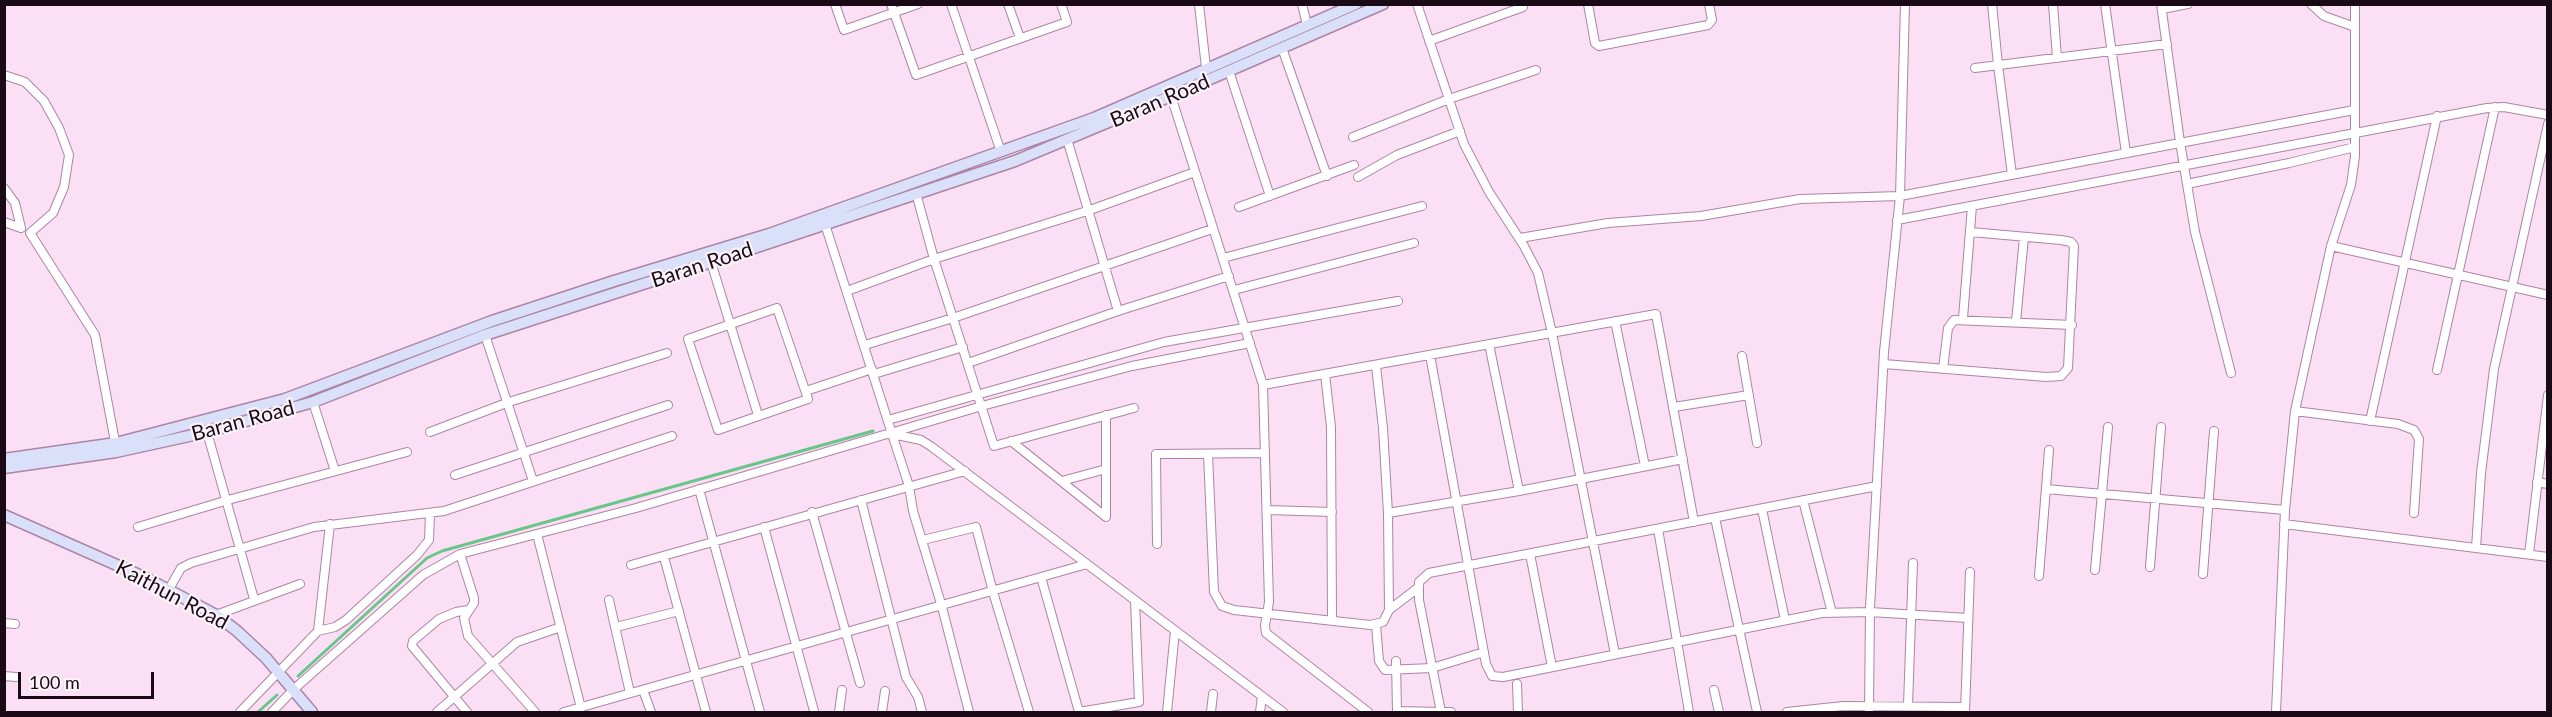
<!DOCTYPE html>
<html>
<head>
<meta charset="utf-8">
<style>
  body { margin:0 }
  #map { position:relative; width:2552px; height:717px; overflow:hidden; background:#fbe0f5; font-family:Lato,sans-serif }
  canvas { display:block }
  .frame { position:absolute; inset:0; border:6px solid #190a16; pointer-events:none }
  .scale { position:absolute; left:18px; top:672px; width:136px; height:27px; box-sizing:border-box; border:3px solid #190a16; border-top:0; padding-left:8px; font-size:18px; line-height:21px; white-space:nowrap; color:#190a16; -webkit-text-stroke:4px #fcf3fa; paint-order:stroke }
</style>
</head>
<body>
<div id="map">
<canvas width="2552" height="717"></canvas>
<div class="frame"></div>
<div class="scale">100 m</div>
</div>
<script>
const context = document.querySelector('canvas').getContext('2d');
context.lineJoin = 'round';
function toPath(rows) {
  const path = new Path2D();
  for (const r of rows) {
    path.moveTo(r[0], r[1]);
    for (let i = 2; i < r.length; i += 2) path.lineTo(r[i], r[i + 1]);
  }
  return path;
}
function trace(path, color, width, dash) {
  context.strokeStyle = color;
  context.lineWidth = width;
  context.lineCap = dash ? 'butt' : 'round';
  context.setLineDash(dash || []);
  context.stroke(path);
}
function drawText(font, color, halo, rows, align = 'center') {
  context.font = font + ' Lato,sans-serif';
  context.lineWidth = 4.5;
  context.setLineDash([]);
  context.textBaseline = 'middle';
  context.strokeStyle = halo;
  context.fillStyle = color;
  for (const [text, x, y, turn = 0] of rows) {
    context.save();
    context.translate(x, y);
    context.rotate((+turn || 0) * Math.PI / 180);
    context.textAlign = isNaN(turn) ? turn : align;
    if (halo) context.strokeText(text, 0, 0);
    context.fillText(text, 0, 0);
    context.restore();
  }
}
trace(toPath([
  [298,676,427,558,442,551,873,431],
  [258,712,277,695]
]), '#69c588', 3);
const street = toPath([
  [835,4,844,30,918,4],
  [891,4,916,75,1067,22,1061,4],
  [951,4,1001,152],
  [1008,4,1020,38],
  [1199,4,1206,68],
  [1302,4,1307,25],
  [1417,4,1464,144,1489,192,1524,246,1538,273,1552,333,1615,654],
  [1588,4,1595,43,1599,46,1708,25,1712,20,1709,4],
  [1992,4,1998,65,2012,175],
  [2053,4,2057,58],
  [2105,4,2126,153],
  [2161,4,2180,142,2195,232,2231,373],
  [2311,4,2324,16,2355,27],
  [2162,9,2188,4],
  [1429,41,1523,7],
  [1282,48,1327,176],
  [1975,68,2167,44],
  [1229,71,1270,196],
  [4,75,25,82,44,101,59,128,69,155,64,187,53,213,30,233,95,335,116,447],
  [1171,96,1263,385,1269,602,1265,625,1266,633,1368,712],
  [1353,137,1449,99,1536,70],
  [1067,139,1118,311,1229,276],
  [1358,177,1397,155,1460,131],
  [2187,184,2289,163,2355,147],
  [4,188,15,203,21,228],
  [916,193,934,259,994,446,1134,408],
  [1239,207,1354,165],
  [1897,220,2487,108,2504,107,2548,115],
  [824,221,892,434,921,440,932,447,1283,712],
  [4,222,21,228],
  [1520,238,1608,223,1701,216,1800,199,1900,196,2354,110],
  [2331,246,2548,295],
  [1223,258,1422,206],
  [711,262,758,415],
  [1234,290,1414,243],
  [847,291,934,259,1090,210,1195,172],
  [777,308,808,399,718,430,688,339,777,308],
  [1963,318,1972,206],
  [1615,321,1645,466],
  [2016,322,2024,237],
  [485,335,533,481],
  [1489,344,1519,491],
  [865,345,953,318,1212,229],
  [1430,355,1486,664,1492,676,1503,677,1822,613,1870,612,1968,618],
  [1742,356,1757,443],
  [968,363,1118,311],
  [1884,364,2046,377,2061,376,2068,368,2074,246,2071,242,2061,240,1971,232],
  [1943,369,1948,328,1954,320,2072,325],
  [2437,370,2495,107],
  [874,374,963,347],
  [1325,374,1331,427,1332,620],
  [1263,385,1656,314,1694,522],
  [806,391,872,369],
  [313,402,335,471],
  [1674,407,1749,395],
  [2295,411,2398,424,2414,430,2419,439,2414,513],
  [888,420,1164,342,1398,301],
  [2370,421,2437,116],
  [207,432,254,599],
  [430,432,509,402,667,353],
  [892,434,909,486,913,511,942,607,969,712],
  [1011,441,1106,517,1106,415],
  [1208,454,1214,592,1222,606,1234,610,1370,625,1383,622,1389,610,1388,513,1383,428,1376,366],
  [455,475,668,405],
  [1062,481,1106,469],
  [2537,482,2548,484],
  [699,489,760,712],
  [2046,489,2285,510],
  [861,500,906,677,918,697,922,712],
  [1803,500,1832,613],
  [1762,509,1785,620],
  [1267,510,1332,512],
  [812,512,860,683],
  [1388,513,1519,491,1683,459],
  [1715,518,1757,712],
  [2284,524,2548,557],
  [138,527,228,500,407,452],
  [764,527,814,711],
  [1658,529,1689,712],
  [537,534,581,708],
  [923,540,976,527,993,592,1029,712],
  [1157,544,1156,454,1265,453],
  [2476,548,2481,473,2494,369,2548,124],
  [460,554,474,598,474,603,464,618,468,636,535,712],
  [1530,554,1552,667],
  [2529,554,2548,395],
  [664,557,706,712],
  [631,565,965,471],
  [2150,567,2161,427],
  [2095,570,2108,427],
  [2203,574,2214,431],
  [2039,576,2049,450],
  [1041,577,1079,712,1139,702,1135,600],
  [169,589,181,568,191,563,314,527,444,511,672,436],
  [609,600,630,693],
  [1389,610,1419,587],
  [216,615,300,584],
  [4,623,15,624],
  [1376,625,1379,661,1385,670,1432,668,1484,652],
  [616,627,679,611],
  [318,631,335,627,346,620,417,555,429,540,430,514],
  [1396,661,1397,712],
  [4,676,16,677],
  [1517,684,1518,712],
  [643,690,651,712],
  [1714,690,1719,712],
  [1908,705,1913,563],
  [1397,711,1441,712],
  [240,712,318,631,330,524],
  [272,712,293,690,423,575,460,554,636,508,982,406,1132,366,1250,343],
  [437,712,517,642,561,627],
  [467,712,412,646,413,641,439,619,456,612,468,610],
  [564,712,1087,564],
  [839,712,842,690],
  [882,712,885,691],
  [1167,712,1175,631],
  [1211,712,1213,694],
  [1260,712,1262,696],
  [1451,712,1441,712,1419,600,1419,582,1429,573,1877,486],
  [1787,712,1843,706,1965,707],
  [1869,712,1870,608,1884,352,1900,196,1905,4],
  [1965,712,1970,572],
  [2276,712,2285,510,2295,411,2331,246,2351,185,2355,156,2355,4]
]);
const secondary = toPath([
  [4,459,116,443,285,399,492,321,614,281,769,234,1094,118,1356,4],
  [4,468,116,452,207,432,313,402,485,335,736,254,1015,161,1171,96,1383,4],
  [4,515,146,578,216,615,237,631,266,658,312,712]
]);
trace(street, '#ad84a5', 10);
trace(secondary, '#ad84a5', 13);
trace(street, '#fff', 8);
trace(secondary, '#dae0fa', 10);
drawText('21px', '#190a16', '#fcf3fa', [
  ["Baran Road",1160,101,-23],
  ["Baran Road",702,265,-18],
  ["Baran Road",243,421,-15],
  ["Kaithun Road",172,595,28]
]);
</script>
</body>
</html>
